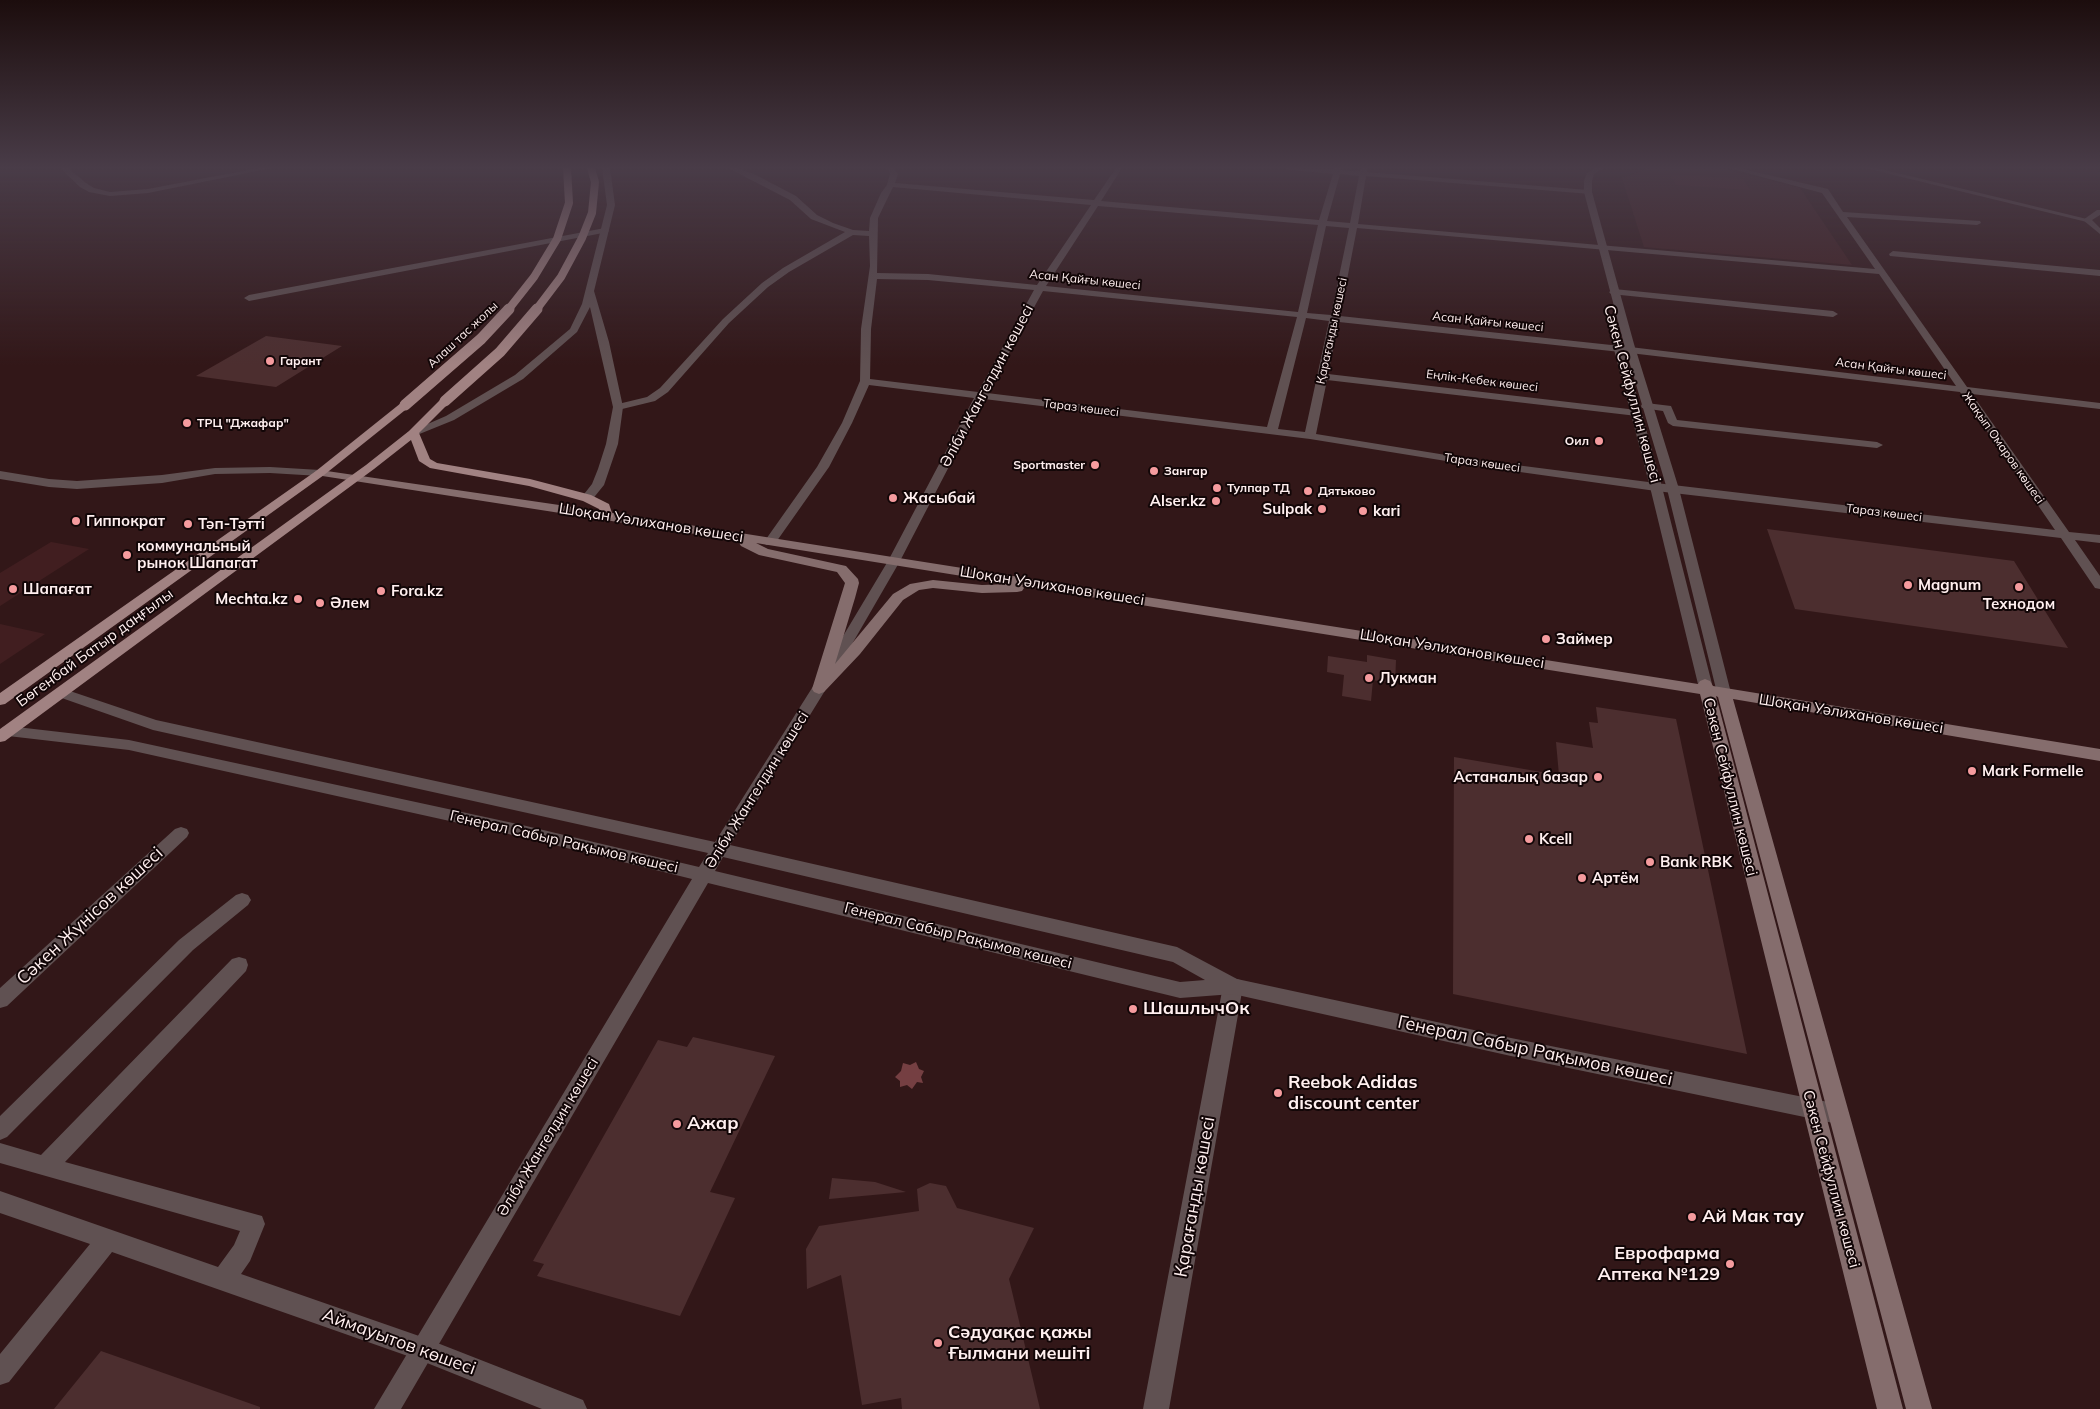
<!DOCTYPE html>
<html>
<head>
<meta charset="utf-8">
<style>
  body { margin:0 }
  canvas { display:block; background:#321718 }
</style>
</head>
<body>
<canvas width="2100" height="1409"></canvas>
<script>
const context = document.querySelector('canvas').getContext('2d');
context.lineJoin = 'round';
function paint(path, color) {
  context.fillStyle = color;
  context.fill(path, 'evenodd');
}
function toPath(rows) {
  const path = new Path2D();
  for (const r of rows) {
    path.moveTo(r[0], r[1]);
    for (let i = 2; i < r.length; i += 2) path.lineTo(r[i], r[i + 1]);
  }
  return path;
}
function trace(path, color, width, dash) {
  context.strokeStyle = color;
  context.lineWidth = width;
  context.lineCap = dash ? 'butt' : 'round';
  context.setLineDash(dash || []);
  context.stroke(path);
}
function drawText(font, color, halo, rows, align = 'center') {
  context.font = font + ' Mulish,sans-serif';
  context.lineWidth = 4;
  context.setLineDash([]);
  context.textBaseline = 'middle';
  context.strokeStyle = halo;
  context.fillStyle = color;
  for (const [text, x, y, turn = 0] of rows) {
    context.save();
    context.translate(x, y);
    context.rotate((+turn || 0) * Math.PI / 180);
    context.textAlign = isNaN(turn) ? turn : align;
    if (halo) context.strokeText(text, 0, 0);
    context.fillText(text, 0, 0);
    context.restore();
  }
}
paint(toPath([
  [1649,168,1721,168,1800,188,1852,265,1644,247,1622,178],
  [51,542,89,549,0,606,0,573],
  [0,624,45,634,0,664]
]), '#411e20');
paint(toPath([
  [1670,174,1743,179,1750,190,1676,185]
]), '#502125');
paint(toPath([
  [916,1062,919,1069,924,1071,921,1077,923,1083,917,1082,912,1089,907,1085,900,1087,900,1081,895,1077,901,1071,903,1063,910,1065]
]), '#753f42');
paint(toPath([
  [266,336,342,346,276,387,196,376],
  [1767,529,2014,561,2068,648,1795,609],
  [1367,655,1396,660,1395,684,1373,680,1371,701,1342,696,1344,675,1327,672,1328,656,1367,662],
  [1596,707,1676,719,1747,1054,1453,994,1454,757,1559,775,1556,742,1593,748,1589,722,1598,723],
  [693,1037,775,1056,710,1192,735,1198,680,1316,537,1276,544,1264,533,1261,658,1040,687,1047],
  [832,1178,875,1182,906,1192,829,1199],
  [930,1183,946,1186,957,1208,1034,1228,1009,1279,1040,1409,902,1409,901,1398,862,1405,841,1275,807,1289,806,1249,819,1226,919,1211,917,1189],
  [101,1351,260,1407,260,1409,54,1409]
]), '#4c2e2f');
paint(toPath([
  [60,168,68,168,86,183,94,188,110,192,148,189,258,168,272,168,148,193,110,196,89,192,80,187,60,168],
  [728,168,737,168,752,173,796,196,817,215,833,223,853,230,869,231,870,218,881,193,887,185,890,174,888,168,894,168,898,174,895,183,1094,200,1116,168,1122,168,1101,201,1319,220,1333,174,1289,170,1286,168,1334,169,1335,168,1341,168,1341,170,1360,171,1361,168,1367,168,1367,172,1588,190,1591,190,1591,194,1366,176,1358,224,1875,269,1822,193,1728,168,1739,168,1828,189,1843,212,1980,221,1981,223,1977,225,1847,217,1967,387,2100,403,2100,409,1972,394,2069,532,2100,535,2100,543,2075,540,2100,576,2100,589,2095,588,2061,538,1656,491,1477,466,1310,439,984,399,900,561,894,565,888,561,974,398,869,385,852,423,829,467,774,545,766,545,764,542,817,467,842,423,860,381,861,329,870,266,869,236,853,235,789,272,768,287,729,323,668,392,655,401,618,410,613,407,614,405,647,397,660,388,723,319,762,283,783,268,845,232,811,219,790,200,728,168],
  [1340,174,1359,176,1350,223,1327,221,1340,174],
  [893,187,1091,205,1037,285,928,274,877,273,878,218,893,187],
  [1098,206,1318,225,1298,312,1046,286,1098,206],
  [1326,226,1349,228,1331,315,1307,313,1326,226],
  [1357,228,1879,274,1956,386,1630,347,1340,316,1357,228],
  [877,279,928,280,1034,290,978,392,870,379,871,329,877,279],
  [1043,291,1297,317,1267,427,987,393,1043,291],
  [1306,318,1329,321,1305,432,1278,429,1306,318],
  [1339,322,1630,353,1960,392,2055,530,1656,483,1477,460,1316,434,1327,380,1637,416,1642,413,1637,410,1328,374,1339,322],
  [1865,168,1877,168,2091,220,2087,222,1865,168],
  [605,228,609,230,608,232,249,301,244,298,249,295,605,228],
  [1893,251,2100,270,2100,276,1890,256,1889,254,1893,251],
  [1614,289,1833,311,1838,314,1833,317,1611,294,1609,292,1614,289],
  [1646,403,1671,406,1677,420,1877,442,1883,445,1877,448,1673,426,1668,423,1663,411,1642,408,1641,406,1642,404,1646,403],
  [181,827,187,829,189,833,187,837,7,1006,0,1008,0,988,175,829,181,827],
  [242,893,248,895,251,900,248,905,193,950,7,1137,0,1140,0,1116,179,940,236,895,242,893],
  [239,957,246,959,248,965,246,971,65,1162,262,1216,265,1224,250,1261,241,1274,422,1337,583,1400,587,1409,542,1409,422,1361,112,1252,9,1382,0,1385,0,1354,90,1244,0,1213,0,1191,218,1267,234,1245,240,1231,0,1163,0,1143,41,1155,232,959,239,957],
  [1233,978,1240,980,1243,986,1169,1409,1143,1409,1223,986,1226,980,1233,978]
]), '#605152');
paint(toPath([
  [602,168,610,168,615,205,594,291,609,342,623,407,618,444,604,485,591,501,587,502,581,498,592,484,598,469,606,444,613,407,590,307,577,332,523,379,454,420,417,435,413,436,407,433,446,416,515,375,570,329,582,304,607,205,602,168],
  [1595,168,1604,168,1594,174,1592,181,1592,192,1634,344,1679,489,1731,693,1729,696,1724,698,1719,696,1717,693,1667,489,1624,344,1584,192,1584,181,1587,173,1595,168],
  [2097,210,2100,210,2100,215,2092,220,2100,228,2100,234,2083,220,2097,210],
  [1616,335,1621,338,1662,487,1712,684,1710,687,1705,689,1700,687,1698,684,1650,487,1611,338,1616,335],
  [270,467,320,470,326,473,320,476,270,473,215,474,162,483,77,489,49,487,0,479,0,471,49,479,77,481,162,475,215,468,270,467],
  [894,557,900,561,826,689,730,845,1177,947,1237,979,1511,1038,1838,1104,1845,1107,1848,1114,1845,1121,1838,1124,1511,1056,1233,994,1180,998,708,883,401,1409,374,1409,692,879,522,837,129,750,8,736,3,735,0,731,3,727,8,726,129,740,522,825,699,867,708,853,153,730,56,696,54,693,56,690,61,688,156,720,715,842,812,688,888,561,894,557],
  [723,857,1173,962,1205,980,1180,982,715,871,723,857]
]), '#605152');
paint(toPath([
  [320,470,607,512,1698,684,1700,681,1705,679,1710,681,1713,686,2100,749,2100,761,1733,699,1932,1409,1906,1409,1718,697,1716,696,1903,1409,1877,1409,1700,694,1022,586,1024,588,1022,591,1017,592,982,593,933,588,919,590,903,600,860,654,824,692,819,694,814,692,812,689,845,583,837,572,759,555,741,546,739,543,740,541,316,475,314,473,316,471,320,470],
  [756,543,1012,584,982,585,933,580,910,584,893,594,835,664,855,598,859,583,858,579,846,566,768,549,756,543]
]), '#856d6d');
paint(toPath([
  [445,398,450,401,449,403,419,433,430,459,437,463,530,479,591,495,609,504,613,516,611,519,603,519,599,509,583,501,529,486,430,468,419,461,411,440,374,469,5,741,0,742,0,729,366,465,409,431,441,399,445,398],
  [405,402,409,403,410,405,409,407,324,475,5,704,0,705,0,693,316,471,401,403,405,402]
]), '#a18282');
trace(toPath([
  [508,310,534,277,557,239,569,203,567,168],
  [536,310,561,277,582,238,592,213,595,182,591,168]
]), '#a18282', 8);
trace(toPath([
  [445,401,500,352,537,309],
  [405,405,481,339,509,309]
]), '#a18282', 11);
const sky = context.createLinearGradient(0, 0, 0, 365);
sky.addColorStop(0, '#1c0d0d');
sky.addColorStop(0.46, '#493c48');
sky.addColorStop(1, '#493c4800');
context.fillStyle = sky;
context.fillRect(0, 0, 2100, 365);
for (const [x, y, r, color] of [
  [270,361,5,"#f59b9e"],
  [187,423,5,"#f59b9e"],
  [1599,441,5,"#f59b9e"],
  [1095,465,5,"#f59b9e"],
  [1154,471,5,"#f59b9e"],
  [1217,488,5,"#f59b9e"],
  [1308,491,5,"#f59b9e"],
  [893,498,5,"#f59b9e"],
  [1216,501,5,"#f59b9e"],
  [1322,509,5,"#f59b9e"],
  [1363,511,5,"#f59b9e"],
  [76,521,5,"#f59b9e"],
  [188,524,5,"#f59b9e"],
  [127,555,5,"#f59b9e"],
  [1908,585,5,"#f59b9e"],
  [2019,587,5,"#f59b9e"],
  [13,589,5,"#f59b9e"],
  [381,591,5,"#f59b9e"],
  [298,599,5,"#f59b9e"],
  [320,603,5,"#f59b9e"],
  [1546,639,5,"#f59b9e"],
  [1369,678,5,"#f59b9e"],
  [1972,771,5,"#f59b9e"],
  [1598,777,5,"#f59b9e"],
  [1529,839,5,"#f59b9e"],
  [1650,862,5,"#f59b9e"],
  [1582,878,5,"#f59b9e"],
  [1133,1009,5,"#f59b9e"],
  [1278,1093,5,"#f59b9e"],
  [677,1124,5,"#f59b9e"],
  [1692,1217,5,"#f59b9e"],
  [1730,1264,5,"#f59b9e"],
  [938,1343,5,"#f59b9e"]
]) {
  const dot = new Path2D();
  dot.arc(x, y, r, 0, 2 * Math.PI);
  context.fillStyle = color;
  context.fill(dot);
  trace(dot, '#120607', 2);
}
drawText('12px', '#ffefef', '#120607', [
  ["Асан Қайғы көшесі",1085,280,6],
  ["Асан Қайғы көшесі",1488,322,6],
  ["Қарағанды көшесі",1332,331,-78],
  ["Алаш тас жолы",463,335,-43],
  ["Асан Қайғы көшесі",1891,369,7],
  ["Еңлік-Кебек көшесі",1482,381,7],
  ["Тараз көшесі",1081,408,7],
  ["Жақып Омаров көшесі",2003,448,55],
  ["Тараз көшесі",1482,463,8],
  ["Тараз көшесі",1884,513,7]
]);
drawText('bold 12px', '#ffefef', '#120607', [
  ["Гарант",280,361],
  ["ТРЦ \"Джафар\"",197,423],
  ["Оил",1589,441,"right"],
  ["Sportmaster",1085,465,"right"],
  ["Зангар",1164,471],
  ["Тулпар ТД",1227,488],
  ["Дятьково",1318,491]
], 'left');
drawText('15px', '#ffefef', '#120607', [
  ["Әліби Жангелдин көшесі",987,386,-62],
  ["Сәкен Сейфуллин көшесі",1632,394,75],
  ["Шоқан Уәлиханов көшесі",651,523,9],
  ["Шоқан Уәлиханов көшесі",1052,586,9],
  ["Бөгенбай Батыр даңғылы",95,648,-36],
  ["Шоқан Уәлиханов көшесі",1452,649,9],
  ["Шоқан Уәлиханов көшесі",1851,714,9],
  ["Сәкен Сейфуллин көшесі",1730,787,76],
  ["Әліби Жангелдин көшесі",757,790,-58],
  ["Генерал Сабыр Рақымов көшесі",564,842,13],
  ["Генерал Сабыр Рақымов көшесі",958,936,14],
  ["Әліби Жангелдин көшесі",548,1137,-59],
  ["Сәкен Сейфуллин көшесі",1831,1179,75]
]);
drawText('bold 15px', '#ffefef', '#120607', [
  ["Жасыбай",903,498],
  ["Alser.kz",1206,501,"right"],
  ["Sulpak",1312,509,"right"],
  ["kari",1373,511],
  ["Гиппократ",86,521],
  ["Тәп-Тәтті",198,524],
  ["коммунальный",137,546],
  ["рынок Шапагат",137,563],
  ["Magnum",1918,585],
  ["Шапағат",23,589],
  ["Fora.kz",391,591],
  ["Mechta.kz",288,599,"right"],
  ["Әлем",330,603],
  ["Технодом",2019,604,"center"],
  ["Займер",1556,639],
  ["Лукман",1379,678],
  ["Mark Formelle",1982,771],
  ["Астаналық базар",1588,777,"right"],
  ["Kcell",1539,839],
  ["Bank RBK",1660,862],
  ["Артём",1592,878]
], 'left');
drawText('18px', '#ffefef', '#120607', [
  ["Сәкен Жүнісов көшесі",90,916,-43],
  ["Генерал Сабыр Рақымов көшесі",1535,1051,12],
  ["Қарағанды көшесі",1195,1197,-80],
  ["Аймауытов көшесі",399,1342,20]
]);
drawText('bold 18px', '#ffefef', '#120607', [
  ["ШашлычОк",1143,1009],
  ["Reebok Adidas",1288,1083],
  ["discount center",1288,1104],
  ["Ажар",687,1124],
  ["Ай Мак тау",1702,1217],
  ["Еврофарма",1720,1254,"right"],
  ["Аптека №129",1720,1275,"right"],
  ["Сәдуақас қажы",948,1333],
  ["Ғылмани мешіті",948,1354]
], 'left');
</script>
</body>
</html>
